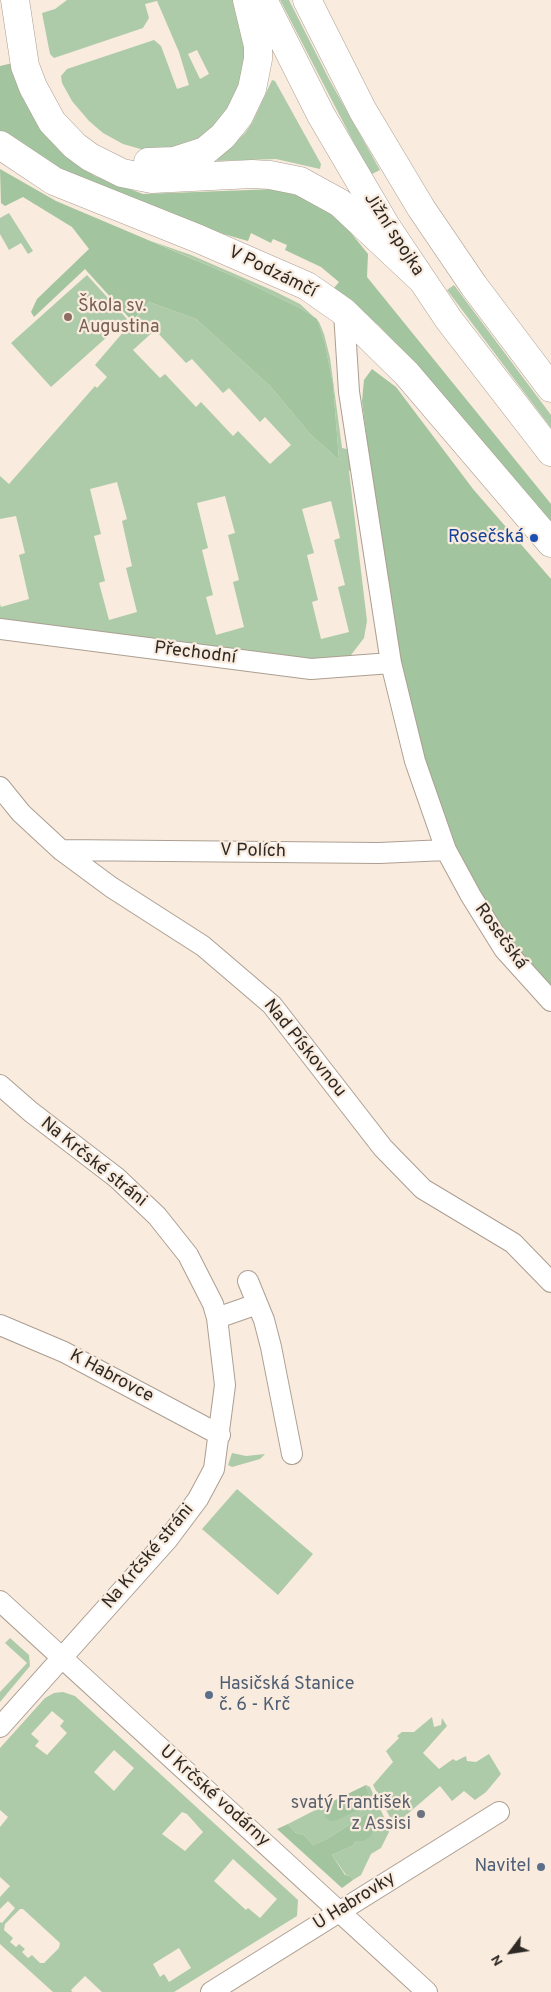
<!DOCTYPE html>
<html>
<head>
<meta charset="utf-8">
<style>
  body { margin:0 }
  #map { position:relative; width:551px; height:1992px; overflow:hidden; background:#f9ebdd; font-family:Overpass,sans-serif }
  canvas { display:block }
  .north { position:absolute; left:486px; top:1927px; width:50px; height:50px; -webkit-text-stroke:4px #f9ebdd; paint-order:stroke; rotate:239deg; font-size:14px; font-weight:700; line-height:20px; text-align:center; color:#2e2924 }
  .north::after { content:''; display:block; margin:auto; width:18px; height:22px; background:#2e2924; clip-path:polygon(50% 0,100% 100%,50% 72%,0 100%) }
</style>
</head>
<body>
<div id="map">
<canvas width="551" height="1992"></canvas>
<div class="north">N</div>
</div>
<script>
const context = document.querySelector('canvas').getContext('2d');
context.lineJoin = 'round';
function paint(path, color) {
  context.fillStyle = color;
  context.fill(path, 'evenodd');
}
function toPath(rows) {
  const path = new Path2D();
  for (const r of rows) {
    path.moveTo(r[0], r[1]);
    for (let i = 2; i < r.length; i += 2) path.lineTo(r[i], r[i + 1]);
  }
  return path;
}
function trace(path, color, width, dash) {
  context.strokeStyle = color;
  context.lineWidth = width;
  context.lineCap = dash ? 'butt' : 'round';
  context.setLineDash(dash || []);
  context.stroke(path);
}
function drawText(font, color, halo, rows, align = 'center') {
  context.font = font + ' Overpass,sans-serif';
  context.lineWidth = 4.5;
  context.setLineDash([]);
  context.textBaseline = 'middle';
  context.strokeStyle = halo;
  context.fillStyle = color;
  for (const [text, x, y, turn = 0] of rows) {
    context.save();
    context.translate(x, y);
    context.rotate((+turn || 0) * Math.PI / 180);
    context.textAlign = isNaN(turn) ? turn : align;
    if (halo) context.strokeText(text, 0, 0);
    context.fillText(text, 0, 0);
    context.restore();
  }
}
paint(toPath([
  [67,0,235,0,249,62,219,128,187,147,144,150,123,144,103,133,89,121,72,101,62,83,61,76,67,69,154,40,161,46,177,89,189,85,179,52,157,1,145,4,149,18,143,28,54,58,50,54,42,13,55,9],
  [197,50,209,74,200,79,188,54],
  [280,0,289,0,330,81,380,170,372,174,356,147],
  [272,80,275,81,321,164,320,169,276,159,216,161,245,133,252,123],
  [9,213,33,251,28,254,21,243,9,250,0,234,0,218],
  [151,241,191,255,274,291,300,304,315,318,300,308,240,279],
  [87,275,127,319,51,387,11,343],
  [454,285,551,415,551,428,447,290],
  [149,302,196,319,270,386,311,435,339,460,333,384,325,344,317,320,319,322,324,334,330,358,342,448,351,450,354,470,349,471,367,621,364,638,351,655,333,662,0,619,0,604,1,607,29,599,19,555,25,553,16,516,0,519,0,476,9,484,95,386,97,388,107,377,95,365],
  [155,330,186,363,192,359,223,393,229,388,260,422,265,417,291,445,270,464,238,431,233,436,201,402,196,407,165,374,160,378,133,350],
  [117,482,127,519,122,521,132,566,126,568,137,612,109,620,99,583,105,581,94,536,101,534,90,489],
  [225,496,235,533,228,535,239,580,233,582,244,627,216,635,206,597,213,595,202,550,208,548,197,503],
  [331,501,340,538,334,540,345,585,338,587,349,632,321,639,312,602,318,600,307,555,314,553,302,509],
  [232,1453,246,1456,265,1454,260,1459,232,1467,228,1465],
  [237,1489,313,1554,278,1595,202,1529],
  [10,1638,29,1655,30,1666,0,1702,0,1692,27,1663,5,1643],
  [63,1692,75,1696,298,1900,297,1916,174,1992,102,1992,85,1976,71,1990,72,1992,53,1992,0,1944,0,1922,2,1923,15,1908,8,1901,0,1909,0,1897,10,1886,0,1877,0,1827,8,1817,0,1810,0,1748,45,1698,54,1693],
  [52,1711,64,1721,60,1726,67,1733,47,1755,35,1746,39,1741,31,1734],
  [114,1750,134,1768,114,1791,94,1772],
  [182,1812,187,1814,203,1832,185,1851,162,1834],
  [233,1859,277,1899,260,1918,248,1908,246,1910,214,1881],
  [20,1909,23,1909,60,1943,59,1948,44,1963,40,1963,32,1955,28,1958,22,1952,25,1949,19,1944,16,1947,10,1942,13,1938,4,1930,5,1924],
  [179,1948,191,1968,169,1982,164,1974,160,1977,153,1964],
  [432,1717,434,1727,441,1725,442,1718,447,1726,423,1753,439,1769,453,1759,456,1761,466,1756,467,1761,476,1762,489,1754,501,1774,486,1792,475,1800,464,1791,452,1801,440,1786,397,1823,393,1823,373,1785,393,1762,386,1751,399,1738,397,1736,402,1732,414,1732],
  [366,1785,370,1787,390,1830,381,1848,371,1854,361,1875,353,1880,350,1876,346,1875,332,1855,354,1845,355,1841,363,1841,365,1815,325,1840,313,1845,304,1835,296,1833,288,1824,329,1803,327,1808,367,1789]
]), '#adcba9');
paint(toPath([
  [17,62,59,150,74,163,95,176,143,194,276,189,309,199,338,217,368,254,367,277,551,504,551,530,417,366,379,326,334,288,339,282,321,267,285,250,287,245,273,239,271,243,251,233,248,241,160,216,67,174,0,134,0,66],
  [0,169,56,201,240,279,300,308,317,319,325,344,333,384,339,460,311,435,270,386,196,319,149,302,132,321,85,269,34,317,31,312,37,299,89,249,72,227,23,197,5,206,1,203],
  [372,369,396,387,473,489,551,579,551,990,510,950,450,843,395,663,362,401,364,380],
  [366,1785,368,1795,358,1810,337,1820,330,1821,325,1816,329,1803],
  [365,1815,371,1816,376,1827,370,1837,363,1841,355,1841,354,1845,332,1855,345,1875,350,1876,353,1880,342,1888,277,1829,288,1824,296,1833,304,1835,313,1845,325,1840]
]), '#a2c49e');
const street = toPath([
  [344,312,349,392,391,663,415,761,446,850,471,896,504,949,551,1001],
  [0,629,311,669,391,663],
  [0,787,21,813,61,850,111,887,203,946,272,1005,383,1148,423,1189,513,1243,551,1282],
  [61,850,379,853,446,850],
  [0,1085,31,1112,117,1178,157,1216,188,1255,213,1304,217,1318,225,1385,214,1469,198,1499,168,1539,0,1727],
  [248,1281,264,1320,271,1347,292,1454],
  [217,1318,257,1304],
  [0,1325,64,1352,220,1435],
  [0,1601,427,1992],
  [211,1992,499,1812]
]);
const secondary = toPath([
  [0,145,54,181,199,239,307,286,344,312,407,374,551,543]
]);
const highway = toPath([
  [15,0,25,66,33,87,52,122,75,146,90,157,122,173,152,179,252,174,270,175,300,181,340,203,422,280],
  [263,0,321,115,386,226,449,320,551,452],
  [307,0,363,111,421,208,474,286,551,388],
  [148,162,174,161,205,151,223,136,239,116,252,89,258,59,258,46,247,0]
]);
trace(street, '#ac9f92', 22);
trace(secondary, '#ac9f92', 29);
trace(highway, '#ac9f92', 29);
trace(street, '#fff', 20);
trace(secondary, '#fff', 28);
trace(highway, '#fff', 28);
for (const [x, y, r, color] of [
  [68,317,5,"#8d6e63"],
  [534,538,5,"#1a4fb4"],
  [209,1695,5,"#5c6f8a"],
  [421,1814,5,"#6b7280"],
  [541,1867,5,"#5c6f8a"]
]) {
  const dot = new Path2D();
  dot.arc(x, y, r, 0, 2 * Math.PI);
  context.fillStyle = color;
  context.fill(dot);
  trace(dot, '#f9ebdd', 2);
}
drawText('18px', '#2e2924', '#f9ebdd', [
  ["Jižní spojka",393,235,57],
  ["V Podzámčí",272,273,26],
  ["Přechodní",195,654,7],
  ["V Polích",253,852,1],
  ["Rosečská",500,937,54],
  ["Nad Pískovnou",304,1049,51],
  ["Na Krčské stráni",93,1163,39],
  ["K Habrovce",111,1377,28],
  ["Na Krčské stráni",149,1557,-50],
  ["U Krčské vodárny",214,1797,42],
  ["U Habrovky",355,1902,-32]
]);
drawText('18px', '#785e54', '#f9ebdd', [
  ["Škola sv.",78,307],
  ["Augustina",78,328]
], 'left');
drawText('18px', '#164399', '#f9ebdd', [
  ["Rosečská",524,538]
], 'right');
drawText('18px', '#4e5e75', '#f9ebdd', [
  ["Hasičská Stanice",219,1685],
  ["č. 6 - Krč",219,1706],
  ["Navitel",531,1867,"right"]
], 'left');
drawText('18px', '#5b616d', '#f9ebdd', [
  ["svatý František",411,1804],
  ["z Assisi",411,1825]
], 'right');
</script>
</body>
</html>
